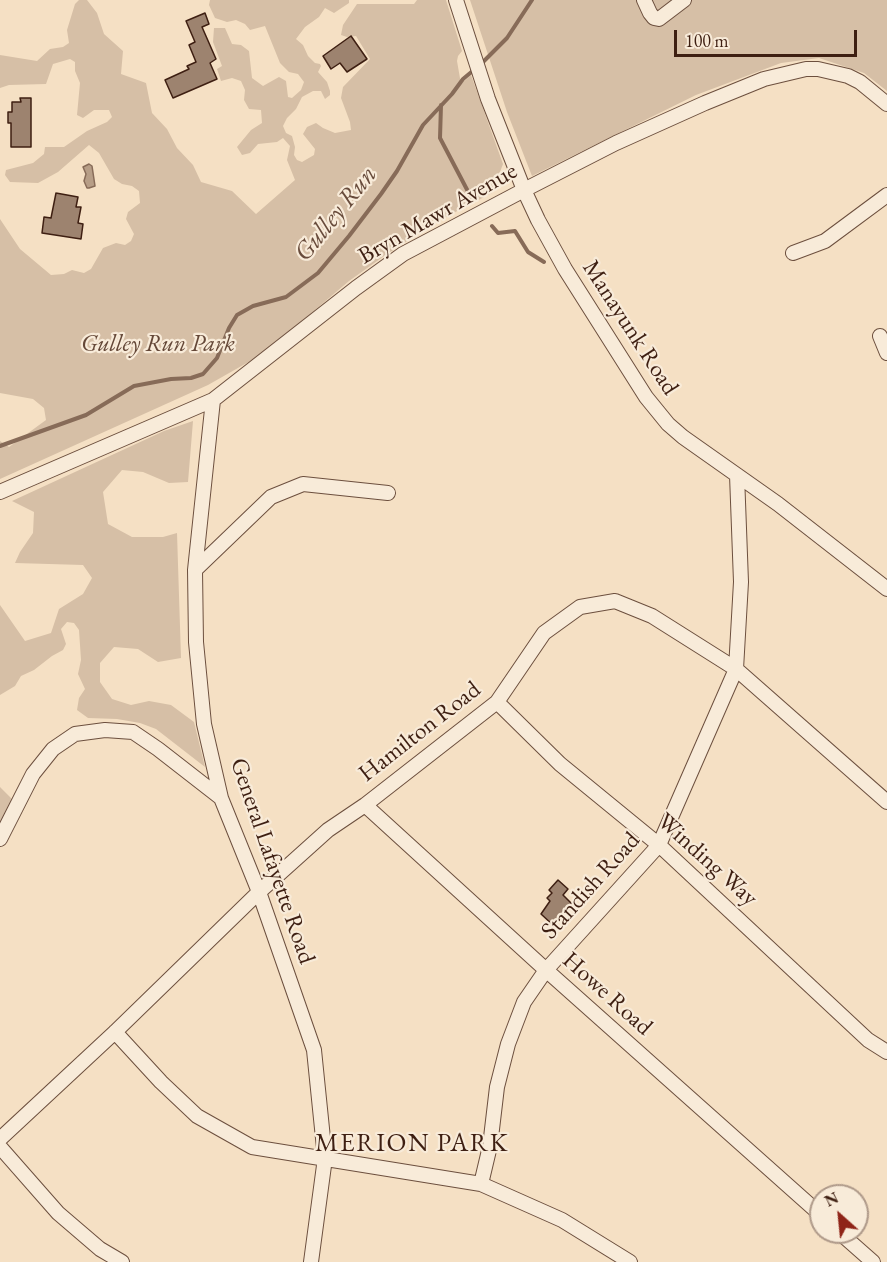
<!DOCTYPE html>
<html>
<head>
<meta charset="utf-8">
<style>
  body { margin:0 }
  #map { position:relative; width:887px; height:1262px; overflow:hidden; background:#f5e0c4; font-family:"EB Garamond",serif }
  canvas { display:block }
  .north { position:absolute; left:809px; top:1184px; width:60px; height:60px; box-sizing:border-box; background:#f8ebd9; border:2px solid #ae9989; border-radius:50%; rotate:333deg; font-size:16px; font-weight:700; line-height:24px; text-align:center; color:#3e1f12 }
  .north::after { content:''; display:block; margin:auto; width:21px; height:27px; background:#8f2418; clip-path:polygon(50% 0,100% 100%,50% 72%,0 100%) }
  .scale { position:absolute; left:674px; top:30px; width:183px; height:27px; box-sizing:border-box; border:3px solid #3e1f12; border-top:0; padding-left:8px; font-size:18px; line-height:21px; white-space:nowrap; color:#3e1f12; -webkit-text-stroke:4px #f8ebd9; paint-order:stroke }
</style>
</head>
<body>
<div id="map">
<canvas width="887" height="1262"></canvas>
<div class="north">N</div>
<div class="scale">100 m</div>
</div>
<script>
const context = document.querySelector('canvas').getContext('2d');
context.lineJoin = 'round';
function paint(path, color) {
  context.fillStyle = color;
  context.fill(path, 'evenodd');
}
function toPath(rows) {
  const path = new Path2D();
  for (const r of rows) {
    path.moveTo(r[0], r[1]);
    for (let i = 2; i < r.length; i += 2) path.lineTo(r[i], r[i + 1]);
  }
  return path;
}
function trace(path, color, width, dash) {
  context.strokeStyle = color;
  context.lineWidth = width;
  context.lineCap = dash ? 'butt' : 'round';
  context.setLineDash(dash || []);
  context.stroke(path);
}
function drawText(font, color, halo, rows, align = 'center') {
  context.font = font + ' "EB Garamond",serif';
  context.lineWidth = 4.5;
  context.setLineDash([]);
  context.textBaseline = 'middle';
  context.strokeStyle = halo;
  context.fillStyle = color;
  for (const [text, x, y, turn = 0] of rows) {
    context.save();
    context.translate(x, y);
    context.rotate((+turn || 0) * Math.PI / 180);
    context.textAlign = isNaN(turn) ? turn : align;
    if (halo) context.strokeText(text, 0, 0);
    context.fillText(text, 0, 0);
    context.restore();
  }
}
paint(toPath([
  [79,0,87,0,97,13,104,34,123,51,121,74,146,83,152,113,167,129,177,148,193,165,201,182,232,191,256,214,295,180,287,160,290,146,283,138,277,142,258,144,250,153,242,155,237,147,251,130,262,123,261,110,249,109,244,100,245,90,241,81,232,78,221,81,217,69,222,66,213,42,214,28,225,28,232,44,241,45,249,51,252,78,263,86,279,77,286,81,288,97,292,98,301,90,304,82,298,74,289,72,280,63,265,26,250,30,245,24,236,20,227,22,215,18,209,5,210,0,349,0,349,3,334,13,325,8,319,17,305,27,296,39,303,45,308,56,315,63,320,64,321,66,318,72,327,82,330,91,330,95,325,99,321,91,313,91,302,97,296,109,287,118,283,126,286,133,292,136,295,147,294,155,297,160,302,162,314,155,315,149,303,134,307,127,316,123,323,128,335,133,351,130,350,122,341,98,343,87,370,59,356,36,347,37,341,35,343,25,357,4,414,4,417,0,446,0,462,51,458,56,457,61,461,84,471,75,503,164,492,193,438,221,387,254,349,281,288,333,252,360,208,385,0,479,0,441,9,447,46,420,44,408,33,399,0,393,0,219,20,249,51,275,64,274,72,270,84,273,91,269,103,248,116,243,125,245,131,241,134,234,126,219,128,212,140,203,139,191,132,186,122,184,114,179,99,153,89,145,58,172,38,183,10,182,5,175,6,170,33,163,44,154,45,147,64,147,87,131,107,122,112,117,109,110,94,110,83,118,77,115,80,83,75,71,75,62,70,59,53,64,46,84,9,85,0,88,0,55,37,61,50,49,63,47,69,43,67,30,75,4],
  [470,0,887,0,887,91,864,73,819,58,781,63,696,95,532,176,507,112],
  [193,421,188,482,169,483,143,472,122,470,103,492,108,524,132,537,163,537,177,533,181,658,158,662,138,649,114,647,100,663,100,682,112,699,131,705,149,701,171,705,194,722,205,767,156,729,140,723,117,719,88,718,77,710,79,698,85,689,78,674,81,660,79,630,74,623,67,622,61,629,66,644,63,650,52,656,34,670,21,676,15,686,0,695,0,605,25,641,51,633,59,609,83,594,92,578,83,565,15,563,20,552,33,533,34,512,12,501,164,431],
  [0,787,12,799,0,824]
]), '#d6bfa6');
const water = toPath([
  [89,164,92,166,95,186,89,188,87,188,84,181,86,174,83,167,89,164]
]);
paint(water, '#b79e87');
trace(water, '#876b58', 1.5);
trace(toPath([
  [481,64,507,38,532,0],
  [441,105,440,138,473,201],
  [492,226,498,233,515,231,528,252,544,262],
  [0,446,86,415,134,386,171,379,191,378,203,374,217,358,229,328,237,315,253,306,286,297,318,273,349,236,381,194,397,171,423,125,452,94,463,79,475,69]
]), '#876b58', 4);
const building = toPath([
  [205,13,209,24,202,27,216,59,210,63,217,79,173,98,165,80,189,69,187,66,196,62,189,45,195,42,186,21,205,13],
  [351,36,367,59,347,72,340,63,331,69,323,56,351,36],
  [20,98,31,98,31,147,11,147,11,123,8,123,8,112,12,112,12,102,21,102,20,98],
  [56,193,78,197,76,207,81,207,78,223,83,224,81,239,42,233,44,217,51,218,56,193],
  [558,880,568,889,563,895,573,905,554,926,541,914,550,901,547,898,552,893,549,890,558,880]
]);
paint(building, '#9d836f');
trace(building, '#3e1f12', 1.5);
const minor = toPath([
  [456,0,488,99,524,190,538,220,565,269,646,397,668,424,683,437,778,504,887,589],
  [644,0,650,13,654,18,659,19,684,0],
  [793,253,825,241,887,195],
  [880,336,887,353],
  [213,400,195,570,196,642,204,724,221,798,259,892,314,1050,325,1158,311,1262],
  [0,492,213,400,356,288,403,254,524,190,616,143,705,103,764,79,806,69,818,69,848,76,860,82,887,104],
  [195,570,271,497,303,484,388,493],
  [497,702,560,764,659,845,868,1040,887,1052],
  [365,805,546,970,821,1215],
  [0,839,33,774,53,749,75,734,105,730,133,732,158,749,221,798],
  [115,1032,161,1082,197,1116,252,1147,481,1184,562,1220,630,1262],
  [0,1139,115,1032,259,892,328,830,365,805,497,702,544,633,580,607,615,601,652,616,736,669,887,802],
  [0,1147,58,1213,100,1249,122,1262],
  [481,1184,490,1146,497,1087,508,1044,524,1002,546,970,659,845,736,669,741,582,737,475],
  [839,1232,873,1262]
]);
trace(minor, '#6c4f3e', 16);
trace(minor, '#f8ebd9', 14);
drawText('24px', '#3e1f12', '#f8ebd9', [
  ["Bryn Mawr Avenue",438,214,-30],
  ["Manayunk Road",630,328,57],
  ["Hamilton Road",420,732,-38],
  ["Winding Way",707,860,42],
  ["General Lafayette Road",272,861,71],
  ["Standish Road",591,886,-48],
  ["Howe Road",607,994,42]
]);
drawText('italic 24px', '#644737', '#f8ebd9', [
  ["Gulley Run Park",158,344]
]);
drawText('italic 26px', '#684b3b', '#f8ebd9', [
  ["Gulley Run",336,214,-51]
]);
context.letterSpacing = '1.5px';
drawText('26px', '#3e1f12', '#f8ebd9', [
  ["MERION PARK",412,1144]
]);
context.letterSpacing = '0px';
</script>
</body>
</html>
